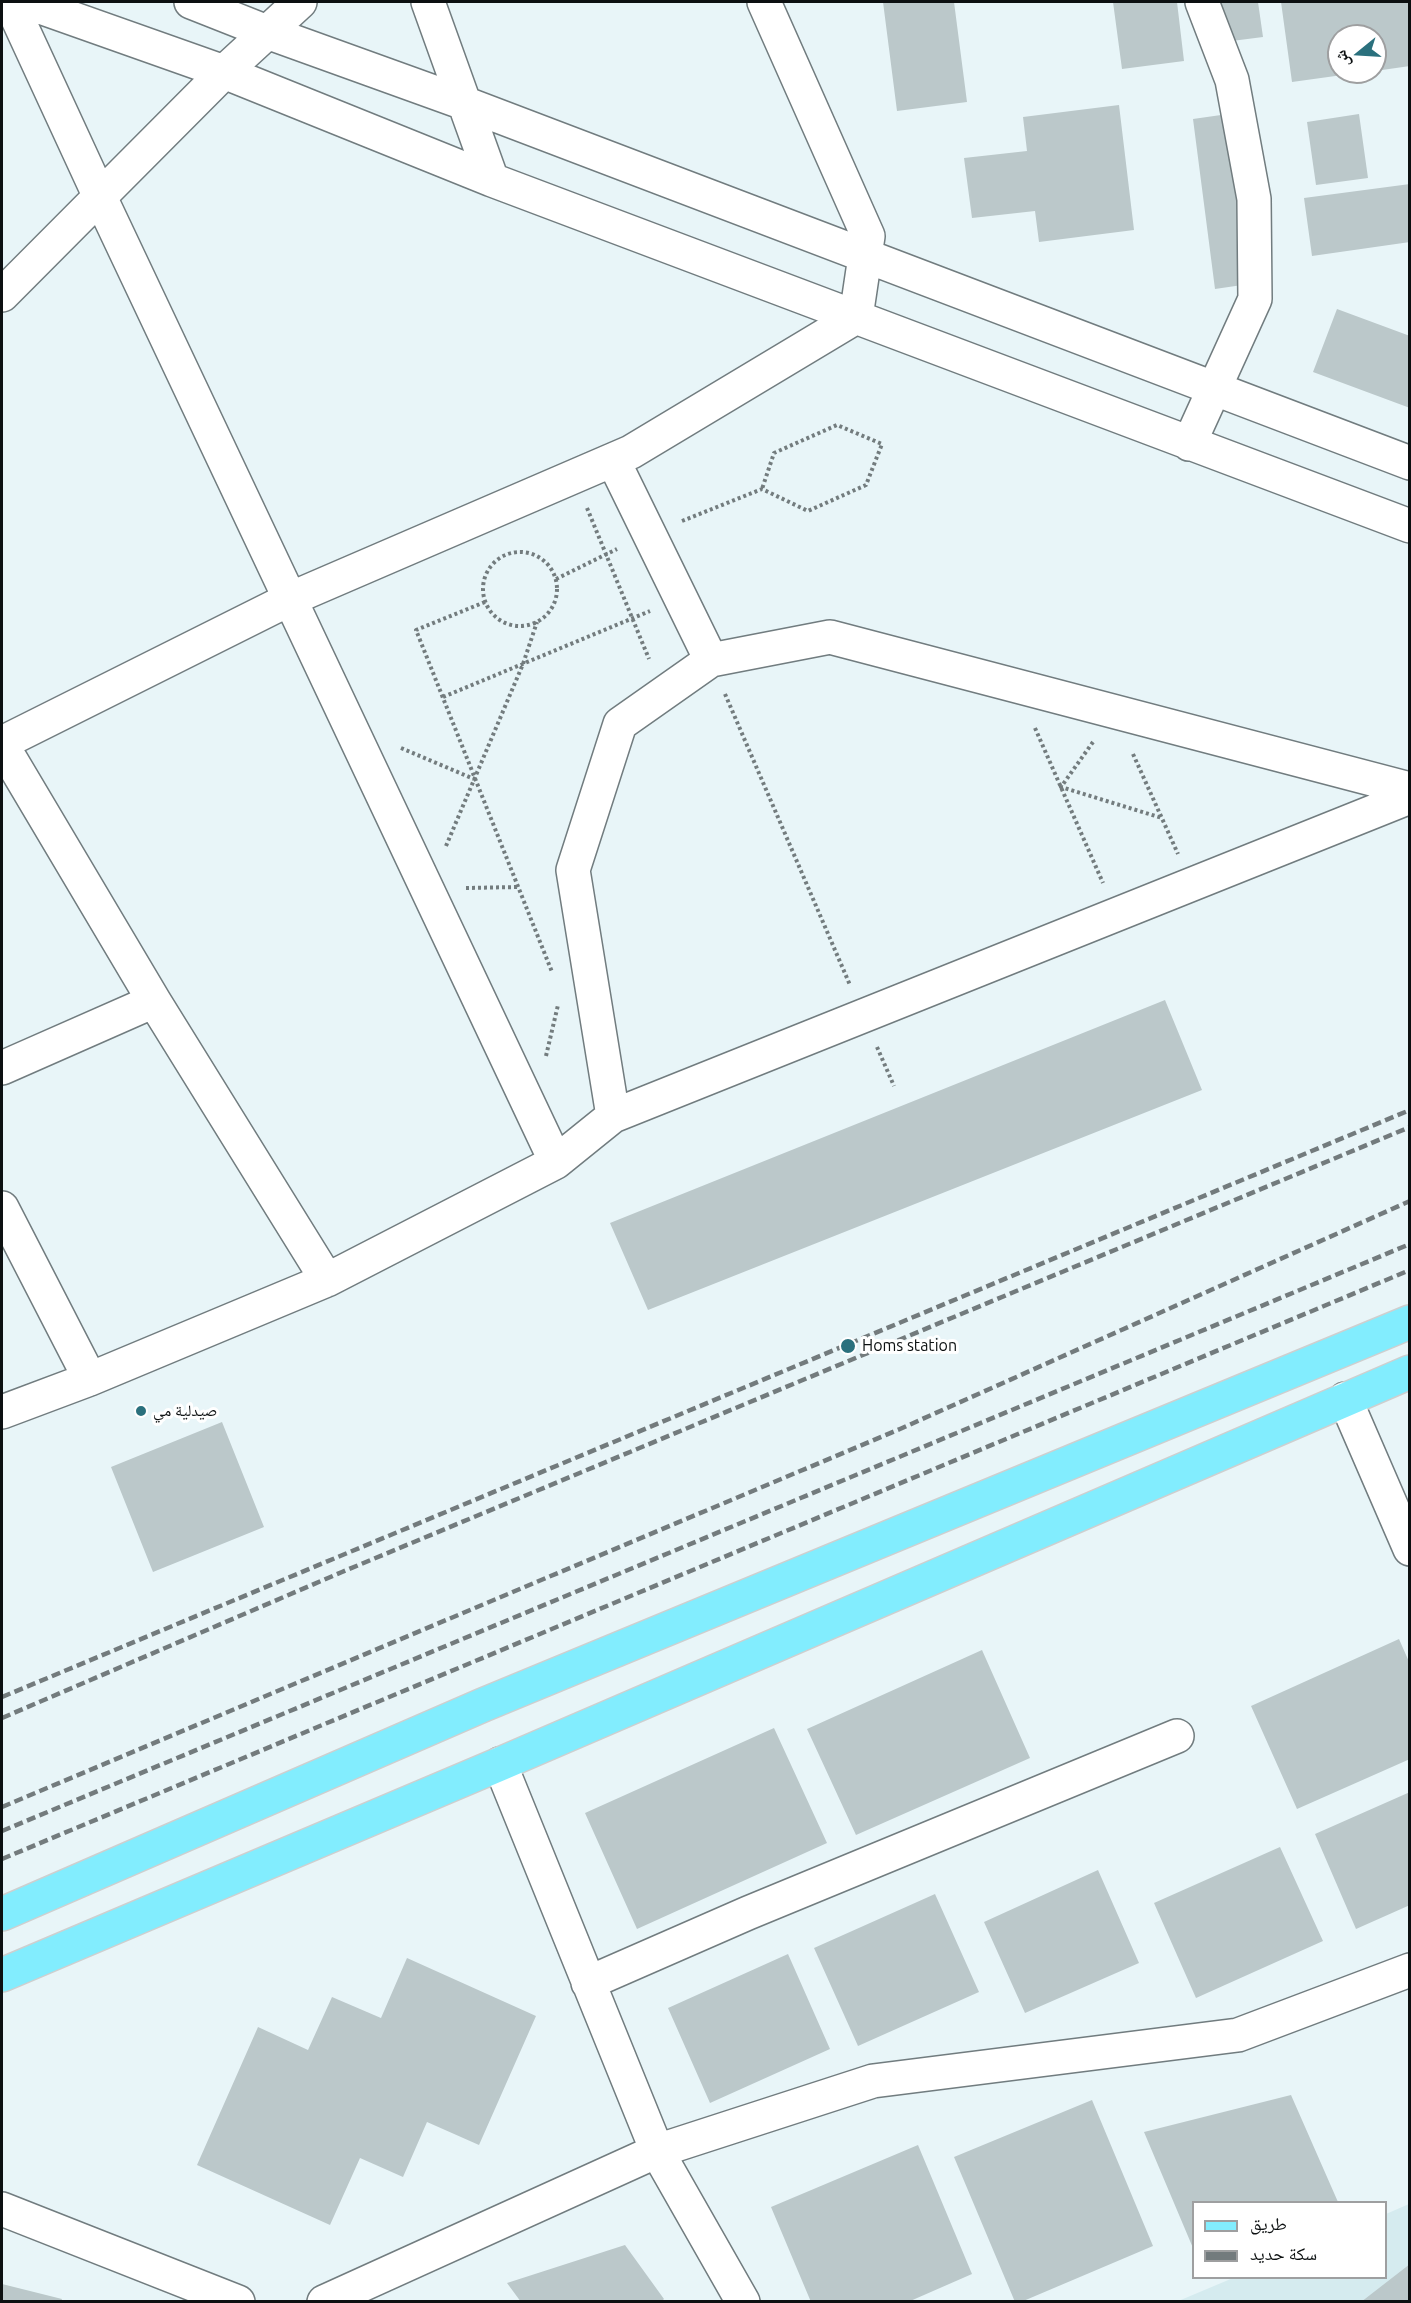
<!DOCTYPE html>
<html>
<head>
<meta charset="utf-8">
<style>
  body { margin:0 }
  #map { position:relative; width:1411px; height:2303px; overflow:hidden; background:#e8f5f8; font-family:Ubuntu,"Noto Naskh Arabic",sans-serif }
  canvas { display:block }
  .frame { position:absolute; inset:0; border:3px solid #0c1011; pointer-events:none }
  .legend { position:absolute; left:1192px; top:2201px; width:195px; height:78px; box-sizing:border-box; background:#fff; border:2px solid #9e9fa0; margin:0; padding:8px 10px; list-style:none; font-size:18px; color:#0c1011 }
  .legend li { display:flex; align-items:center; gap:12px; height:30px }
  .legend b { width:30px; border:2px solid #9e9fa0 }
  .north { position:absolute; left:1327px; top:24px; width:60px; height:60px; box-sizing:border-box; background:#fff; border:2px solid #9e9fa0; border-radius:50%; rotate:252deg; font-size:16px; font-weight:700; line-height:24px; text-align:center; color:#0c1011 }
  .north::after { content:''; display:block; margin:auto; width:21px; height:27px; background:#2a707d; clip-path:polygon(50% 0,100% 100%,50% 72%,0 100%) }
</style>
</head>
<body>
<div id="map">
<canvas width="1411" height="2303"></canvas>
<div class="frame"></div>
<ul class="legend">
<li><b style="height:8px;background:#82edfe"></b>طريق</li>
<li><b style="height:8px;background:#737b7d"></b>سكة حديد</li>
</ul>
<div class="north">ش</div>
</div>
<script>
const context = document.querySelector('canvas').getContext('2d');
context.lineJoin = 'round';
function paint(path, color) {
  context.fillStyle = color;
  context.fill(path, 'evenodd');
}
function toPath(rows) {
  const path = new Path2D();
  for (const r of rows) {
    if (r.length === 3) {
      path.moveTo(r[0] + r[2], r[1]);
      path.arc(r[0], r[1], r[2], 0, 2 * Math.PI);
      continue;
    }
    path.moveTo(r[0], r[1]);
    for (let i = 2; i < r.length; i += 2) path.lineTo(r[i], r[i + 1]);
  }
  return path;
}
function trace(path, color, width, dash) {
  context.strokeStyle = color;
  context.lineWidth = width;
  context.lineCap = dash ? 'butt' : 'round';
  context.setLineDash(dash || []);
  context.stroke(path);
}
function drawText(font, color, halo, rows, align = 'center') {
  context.font = font + ' Ubuntu,"Noto Naskh Arabic",sans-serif';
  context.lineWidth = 6;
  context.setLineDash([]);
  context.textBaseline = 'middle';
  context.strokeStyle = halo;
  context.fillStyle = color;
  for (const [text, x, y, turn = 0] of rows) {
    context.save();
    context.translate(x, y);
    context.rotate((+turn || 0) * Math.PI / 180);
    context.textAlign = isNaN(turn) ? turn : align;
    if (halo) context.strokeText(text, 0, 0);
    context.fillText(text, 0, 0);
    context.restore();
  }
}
paint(toPath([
  [1409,2204,1409,2301,1176,2302,1233,2278,1386,2278,1386,2214]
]), '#d5ebef');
paint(toPath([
  [883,2,954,2,967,102,897,111],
  [1113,2,1177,2,1184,61,1122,69],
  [1218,2,1258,2,1263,37,1224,42],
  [1281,2,1410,2,1410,66,1375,71,1375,36,1339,36,1339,72,1357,73,1292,82],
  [1119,105,1134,230,1039,242,1035,211,972,218,964,158,1027,151,1023,117],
  [1228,114,1249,284,1215,289,1193,119],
  [1359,114,1368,178,1316,185,1307,122],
  [1410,184,1410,242,1312,256,1304,198],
  [1337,309,1410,336,1410,408,1313,372],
  [1165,1000,1202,1090,648,1310,610,1223],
  [222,1422,264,1527,153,1572,111,1467],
  [1399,1639,1410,1664,1410,1759,1297,1809,1251,1706],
  [982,1650,1030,1758,856,1835,807,1729],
  [774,1728,827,1843,637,1929,585,1813],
  [1410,1792,1410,1905,1356,1929,1315,1834],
  [1280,1847,1323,1941,1196,1998,1154,1903],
  [1098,1870,1139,1963,1025,2013,984,1922],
  [935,1894,979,1992,858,2046,814,1948],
  [788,1954,830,2049,710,2103,668,2008],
  [407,1958,536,2016,479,2145,427,2122,403,2177,360,2158,330,2225,197,2165,258,2027,308,2050,332,1997,381,2018],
  [1291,2095,1338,2202,1194,2202,1193,2248,1144,2132],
  [1092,2100,1153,2246,1021,2302,1015,2302,954,2157],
  [918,2145,972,2274,908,2302,811,2302,771,2207],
  [625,2245,664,2299,661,2302,521,2302,507,2283],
  [1410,2264,1410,2302,1361,2302],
  [2,2284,62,2299,61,2302,2,2302]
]), '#bbc8ca');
const minor = toPath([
  [10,2,100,197,556,1162],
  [26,2,224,72,492,180,1410,526],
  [191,2,267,32,464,103,1410,463],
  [428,2,492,180],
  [2,295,224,72,300,2],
  [1189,444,1255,299,1254,199,1232,80,1202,2],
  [613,460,711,660],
  [2,743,290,599,631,452,856,317,868,236,764,2],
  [2,745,154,1001,327,1280],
  [2,1068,154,1001],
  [613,1116,573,870,620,724,711,660,830,637,1410,789],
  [2,1208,90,1379],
  [1345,1399,1410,1549],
  [2,1412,90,1379,327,1280,556,1162,613,1116,1410,797],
  [500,1764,657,2151,743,2302],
  [588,1983,748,1913,1177,1736],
  [2,2209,238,2302],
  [324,2302,657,2151,873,2081,1238,2035,1410,1970]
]);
const major = toPath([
  [2,1914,483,1705,1410,1322],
  [2,1975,500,1764,1410,1372]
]);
trace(minor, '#717c7f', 36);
trace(major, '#cecfcf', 36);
trace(toPath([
  [587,508,649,659],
  [682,521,762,489,808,511,866,485,882,444,837,425,774,453,762,489],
  [520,589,37],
  [556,579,617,549],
  [485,602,416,630,552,972],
  [725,694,850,985],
  [443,697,650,611],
  [1035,728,1103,883],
  [1093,742,1061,787,1162,818],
  [401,748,474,779],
  [1133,754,1178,854],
  [446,846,523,664,537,622],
  [466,888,518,887],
  [877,1047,894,1086],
  [546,1056,558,1005]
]), '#737c7e', 4, [3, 3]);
trace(minor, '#fff', 33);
trace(major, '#82edfe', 33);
trace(toPath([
  [2,1697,1410,1110],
  [2,1718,342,1572,1410,1127],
  [2,1807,900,1429,1410,1201],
  [2,1831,1410,1244],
  [2,1859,1410,1270]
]), '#737b7d', 4.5, [9, 4.5]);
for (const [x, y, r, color] of [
  [848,1346,8,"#2a707d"],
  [141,1411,6,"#2a707d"]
]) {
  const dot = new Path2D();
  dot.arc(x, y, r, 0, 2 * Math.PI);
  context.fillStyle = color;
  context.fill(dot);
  trace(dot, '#fff', 2);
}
drawText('16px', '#0c1011', '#fff', [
  ["Homs station",862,1346],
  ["صيدلية مي",153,1411]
], 'left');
</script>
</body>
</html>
